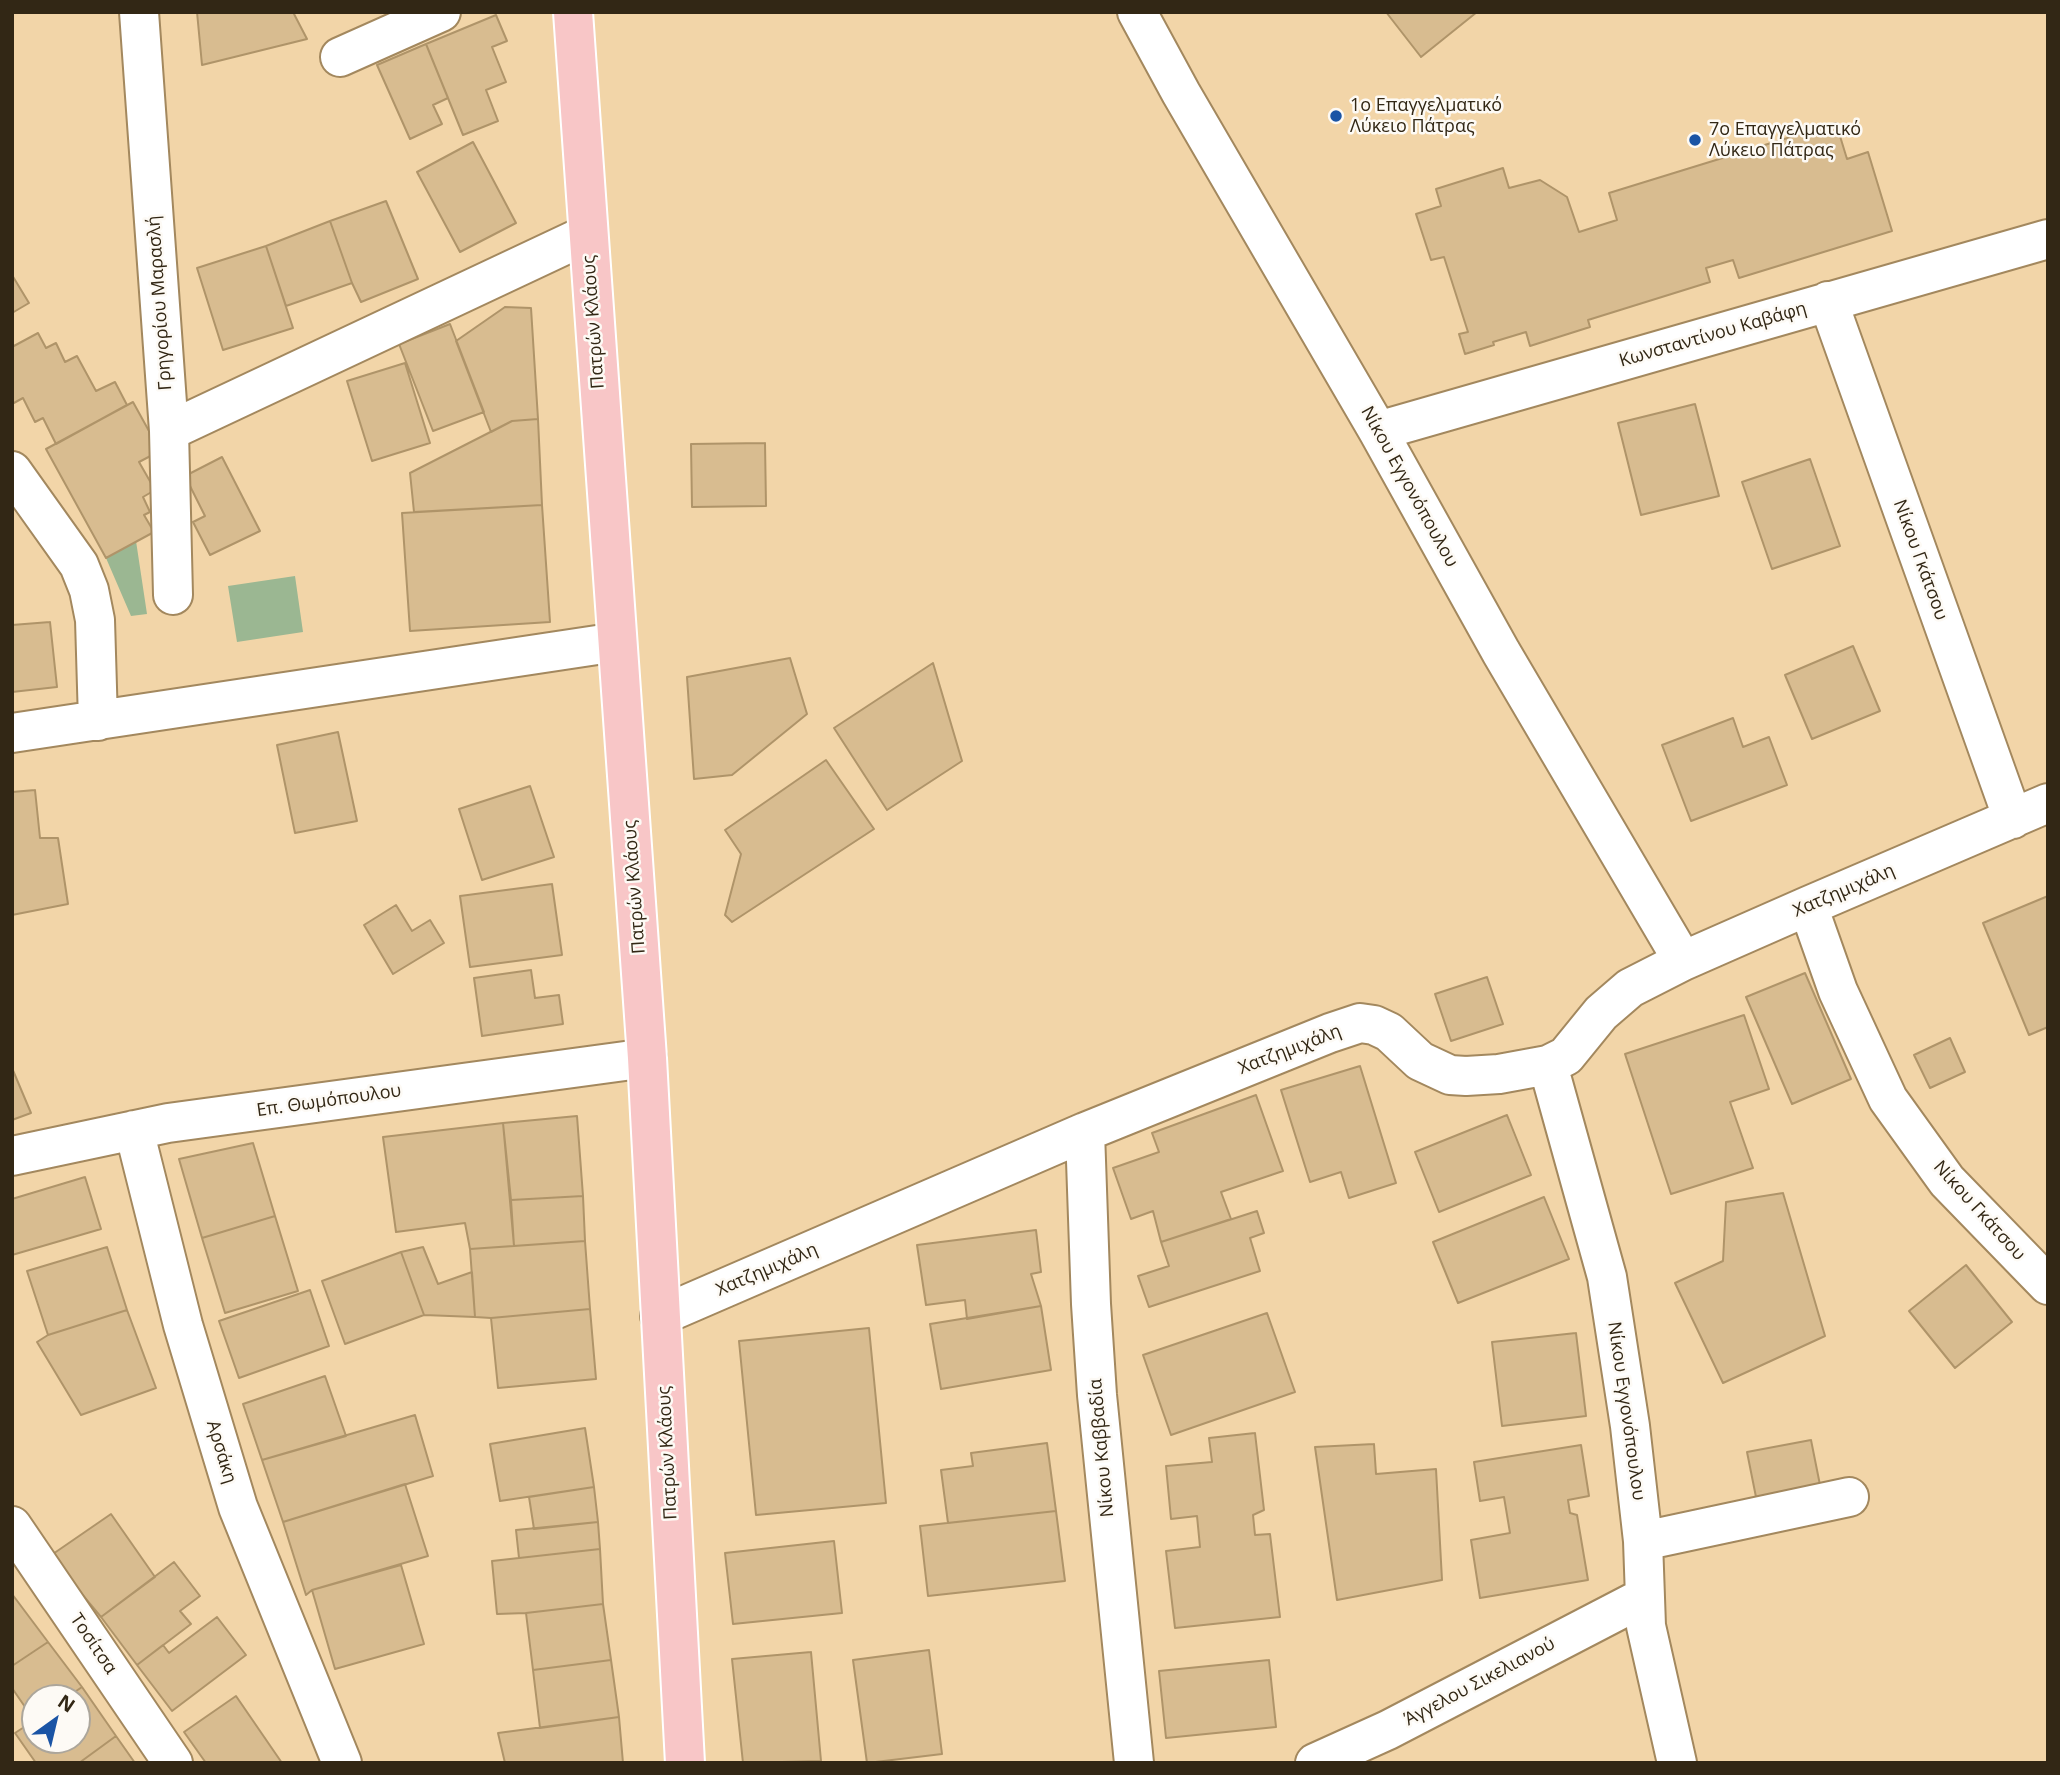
<!DOCTYPE html>
<html>
<head>
<meta charset="utf-8">
<style>
  body { margin:0 }
  #map { position:relative; width:2060px; height:1775px; overflow:hidden; background:#f2d5a8; font-family:"Open Sans",sans-serif }
  canvas { display:block }
  .frame { position:absolute; inset:0; border:14px solid #322715; pointer-events:none }
  .north { position:absolute; left:21px; top:1684px; width:70px; height:70px; box-sizing:border-box; background:#fdfaf5; border:2px solid #aca69b; border-radius:50%; rotate:34deg; font-size:19px; font-weight:700; line-height:28px; text-align:center; color:#322715 }
  .north::after { content:''; display:block; margin:auto; width:24px; height:32px; background:#1a54a5; clip-path:polygon(50% 0,100% 100%,50% 72%,0 100%) }
</style>
</head>
<body>
<div id="map">
<canvas width="2060" height="1775"></canvas>
<div class="frame"></div>
<div class="north">N</div>
</div>
<script>
const context = document.querySelector('canvas').getContext('2d');
context.lineJoin = 'round';
function paint(path, color) {
  context.fillStyle = color;
  context.fill(path, 'evenodd');
}
function toPath(rows) {
  const path = new Path2D();
  for (const r of rows) {
    path.moveTo(r[0], r[1]);
    for (let i = 2; i < r.length; i += 2) path.lineTo(r[i], r[i + 1]);
  }
  return path;
}
function trace(path, color, width, dash) {
  context.strokeStyle = color;
  context.lineWidth = width;
  context.lineCap = dash ? 'butt' : 'round';
  context.setLineDash(dash || []);
  context.stroke(path);
}
function drawText(font, color, halo, rows, align = 'center') {
  context.font = font + ' "Open Sans",sans-serif';
  context.lineWidth = 5;
  context.setLineDash([]);
  context.textBaseline = 'middle';
  context.strokeStyle = halo;
  context.fillStyle = color;
  for (const [text, x, y, turn = 0] of rows) {
    context.save();
    context.translate(x, y);
    context.rotate((+turn || 0) * Math.PI / 180);
    context.textAlign = isNaN(turn) ? turn : align;
    if (halo) context.strokeText(text, 0, 0);
    context.fillText(text, 0, 0);
    context.restore();
  }
}
paint(toPath([
  [136,541,147,614,131,616,106,558],
  [295,576,303,632,237,642,228,586]
]), '#9bb792');
const building = toPath([
  [197,12,293,12,307,39,202,65,197,12],
  [1386,12,1477,12,1421,57,1386,12],
  [496,15,507,41,492,47,506,82,486,90,498,121,463,135,426,44,496,15],
  [426,44,448,98,433,105,442,124,410,139,377,65,426,44],
  [1836,123,1847,159,1868,152,1892,231,1739,278,1733,260,1706,268,1710,282,1588,320,1590,327,1530,346,1526,332,1493,342,1494,345,1465,354,1459,334,1468,332,1444,257,1431,260,1416,214,1441,206,1436,189,1503,168,1509,188,1540,180,1567,197,1579,232,1617,220,1609,193,1836,123],
  [473,142,516,223,460,252,417,172,473,142],
  [386,201,418,279,361,302,352,283,330,221,386,201],
  [330,221,352,283,286,306,266,246,330,221],
  [266,246,293,328,223,350,197,268,266,246],
  [12,275,29,303,12,313,12,275],
  [505,307,531,308,538,419,512,421,491,432,456,341,505,307],
  [450,324,484,412,433,431,399,344,450,324],
  [38,333,46,348,56,343,65,362,77,356,96,391,115,382,127,405,56,444,43,418,35,422,23,398,12,404,12,347,38,333],
  [405,363,430,443,372,461,347,381,405,363],
  [133,402,160,451,139,462,155,490,143,497,150,512,144,515,154,532,106,558,46,449,133,402],
  [1695,404,1719,496,1641,515,1618,423,1695,404],
  [538,419,542,505,414,512,410,473,512,421,538,419],
  [765,443,766,506,692,507,691,444,765,443],
  [222,457,260,531,210,555,193,522,205,516,185,476,222,457],
  [1810,459,1840,546,1772,569,1742,482,1810,459],
  [542,505,550,622,410,631,402,513,542,505],
  [50,622,57,687,12,692,12,625,50,622],
  [1853,646,1880,711,1812,739,1785,675,1853,646],
  [790,658,807,714,732,775,694,779,687,677,790,658],
  [933,663,962,761,887,810,834,728,933,663],
  [1733,718,1743,747,1769,737,1787,785,1691,821,1662,745,1733,718],
  [338,732,357,821,295,833,277,745,338,732],
  [826,760,874,829,732,922,725,915,741,854,725,830,826,760],
  [530,786,554,857,482,880,459,809,530,786],
  [35,790,40,838,58,838,68,904,12,915,12,792,35,790],
  [552,884,562,955,470,967,460,896,552,884],
  [2048,896,2048,1027,2029,1035,1983,923,2048,896],
  [396,905,412,931,430,920,444,943,393,974,364,925,396,905],
  [531,970,535,998,559,995,563,1024,482,1036,474,978,531,970],
  [1805,973,1851,1079,1792,1104,1746,997,1805,973],
  [1487,977,1503,1024,1451,1041,1435,994,1487,977],
  [1744,1015,1769,1089,1730,1102,1753,1168,1671,1194,1625,1054,1744,1015],
  [1950,1038,1965,1072,1930,1088,1914,1055,1950,1038],
  [1360,1066,1396,1183,1349,1198,1341,1172,1310,1182,1281,1090,1360,1066],
  [12,1068,31,1113,12,1120,12,1068],
  [1256,1095,1283,1171,1221,1192,1231,1219,1161,1242,1153,1211,1131,1219,1113,1168,1159,1152,1152,1133,1256,1095],
  [1507,1115,1531,1175,1439,1212,1415,1152,1507,1115],
  [577,1116,583,1196,511,1200,503,1123,577,1116],
  [503,1123,514,1246,470,1249,465,1223,396,1232,383,1137,503,1123],
  [253,1143,275,1216,202,1238,179,1159,253,1143],
  [85,1177,101,1229,12,1255,12,1199,85,1177],
  [1783,1193,1825,1336,1723,1383,1675,1283,1723,1261,1726,1202,1783,1193],
  [583,1196,585,1241,514,1246,511,1200,583,1196],
  [1544,1197,1569,1259,1458,1303,1433,1242,1544,1197],
  [1257,1211,1264,1233,1250,1238,1260,1271,1149,1307,1138,1276,1169,1266,1161,1242,1257,1211],
  [275,1216,298,1291,225,1313,202,1238,275,1216],
  [1036,1230,1041,1272,1031,1274,1041,1306,967,1319,965,1300,926,1305,917,1245,1036,1230],
  [585,1241,590,1309,491,1318,475,1317,470,1249,585,1241],
  [107,1247,127,1310,48,1335,27,1271,107,1247],
  [423,1247,438,1284,472,1272,475,1317,424,1315,401,1252,423,1247],
  [401,1252,424,1315,345,1344,322,1281,401,1252],
  [1966,1265,2012,1322,1955,1368,1909,1311,1966,1265],
  [310,1290,329,1346,239,1378,219,1321,310,1290],
  [1041,1306,1051,1370,941,1389,930,1324,1041,1306],
  [590,1309,596,1379,498,1388,491,1318,590,1309],
  [127,1310,156,1388,81,1415,37,1342,48,1335,127,1310],
  [1267,1313,1295,1392,1171,1435,1143,1355,1267,1313],
  [869,1328,886,1503,756,1515,739,1341,869,1328],
  [1576,1333,1586,1416,1502,1426,1492,1342,1576,1333],
  [325,1376,346,1436,262,1460,243,1404,325,1376],
  [415,1415,433,1476,283,1522,262,1460,415,1415],
  [585,1428,594,1487,500,1501,490,1444,585,1428],
  [1255,1433,1264,1510,1253,1515,1255,1535,1270,1534,1280,1617,1175,1628,1166,1551,1200,1547,1197,1516,1171,1519,1166,1466,1212,1462,1209,1438,1255,1433],
  [1811,1440,1821,1490,1757,1502,1747,1452,1811,1440],
  [1047,1443,1056,1511,948,1523,941,1470,973,1466,971,1453,1047,1443],
  [1374,1444,1376,1474,1436,1469,1442,1580,1337,1600,1315,1447,1374,1444],
  [1581,1445,1589,1496,1568,1500,1570,1513,1577,1515,1588,1580,1480,1598,1471,1540,1510,1533,1504,1497,1480,1501,1474,1462,1581,1445],
  [405,1484,428,1556,312,1590,306,1595,283,1522,405,1484],
  [594,1487,598,1522,534,1529,529,1497,594,1487],
  [1056,1511,1065,1581,928,1596,920,1526,1056,1511],
  [111,1514,155,1577,101,1617,50,1556,111,1514],
  [598,1522,600,1549,519,1558,516,1530,598,1522],
  [834,1541,842,1613,733,1624,725,1553,834,1541],
  [600,1549,603,1604,526,1613,497,1614,492,1561,600,1549],
  [174,1562,200,1596,180,1611,191,1624,137,1665,101,1617,174,1562],
  [401,1565,424,1644,335,1669,312,1590,401,1565],
  [12,1594,48,1642,12,1666,12,1594],
  [603,1604,611,1660,533,1670,526,1613,603,1604],
  [217,1617,246,1655,172,1711,137,1665,163,1645,169,1653,217,1617],
  [48,1642,82,1687,66,1698,35,1698,34,1720,12,1688,12,1666,48,1642],
  [929,1650,942,1754,867,1763,853,1660,929,1650],
  [811,1652,821,1761,743,1763,732,1659,811,1652],
  [611,1660,619,1717,540,1728,533,1670,611,1660],
  [1269,1660,1276,1727,1166,1738,1159,1671,1269,1660],
  [82,1687,116,1736,79,1763,36,1763,15,1733,35,1720,35,1740,77,1740,77,1698,66,1698,82,1687],
  [236,1696,282,1763,206,1763,184,1732,236,1696],
  [619,1717,623,1763,505,1763,498,1733,619,1717],
  [116,1736,135,1763,79,1763,116,1736]
]);
paint(building, '#d8bc90');
trace(building, '#af9469', 2);
const minor = toPath([
  [139,12,169,431,173,595],
  [1137,12,1181,93,1378,431,1501,652,1683,961],
  [340,57,441,12],
  [1828,301,2013,819],
  [169,431,588,234],
  [1378,431,2048,239],
  [12,471,79,565,89,590,95,620,98,721],
  [12,733,617,642],
  [1808,906,1838,991,1888,1099,1947,1181,2048,1285],
  [1548,1065,1607,1277,1630,1426,1643,1541,1646,1626,1677,1763],
  [134,1130,183,1325,238,1507,342,1763],
  [1085,1132,1091,1304,1097,1395,1134,1763],
  [12,1156,168,1123,647,1058],
  [660,1316,1085,1132,1330,1033,1360,1023,1374,1025,1389,1032,1420,1061,1450,1075,1466,1076,1499,1074,1548,1065,1566,1056,1601,1013,1630,988,1683,961,1808,906,2048,803],
  [12,1526,173,1763],
  [1643,1541,1849,1497],
  [1315,1763,1388,1730,1644,1597]
]);
const major = toPath([
  [573,12,647,1058,685,1763]
]);
trace(minor, '#a3885e', 42);
trace(major, '#fff', 42);
trace(minor, '#fff', 38);
trace(major, '#f8c6c7', 38);
for (const [x, y, r, color] of [
  [1336,116,7,"#1a54a5"],
  [1695,140,7,"#1a54a5"]
]) {
  const dot = new Path2D();
  dot.arc(x, y, r, 0, 2 * Math.PI);
  context.fillStyle = color;
  context.fill(dot);
  trace(dot, '#fdfaf5', 2.5);
}
drawText('18px', '#322715', '#fdfaf5', [
  ["1o Επαγγελματικό",1350,106],
  ["Λύκειο Πάτρας",1350,127],
  ["7ο Επαγγελματικό",1709,130],
  ["Λύκειο Πάτρας",1709,151]
], 'left');
drawText('18px', '#322715', '#fdfaf5', [
  ["Γρηγορίου Μαρασλή",160,303,-94],
  ["Πατρών Κλάους",594,322,-94],
  ["Κωνσταντίνου Καβάφη",1713,335,-16],
  ["Νίκου Εγγονόπουλου",1409,487,61],
  ["Νίκου Γκάτσου",1920,560,70],
  ["Πατρών Κλάους",635,887,-94],
  ["Χατζημιχάλη",1844,891,-23],
  ["Χατζημιχάλη",1290,1050,-21],
  ["Επ. Θωμόπουλου",329,1101,-8],
  ["Νίκου Γκάτσου",1979,1211,48],
  ["Χατζημιχάλη",767,1270,-23],
  ["Νίκου Εγγονόπουλου",1626,1411,82],
  ["Νίκου Καββαδία",1102,1448,-95],
  ["Αρσάκη",221,1452,73],
  ["Πατρών Κλάους",668,1453,-93],
  ["Τοσίτσα",93,1644,56],
  ["Άγγελου Σικελιανού",1480,1682,-28]
]);
</script>
</body>
</html>
